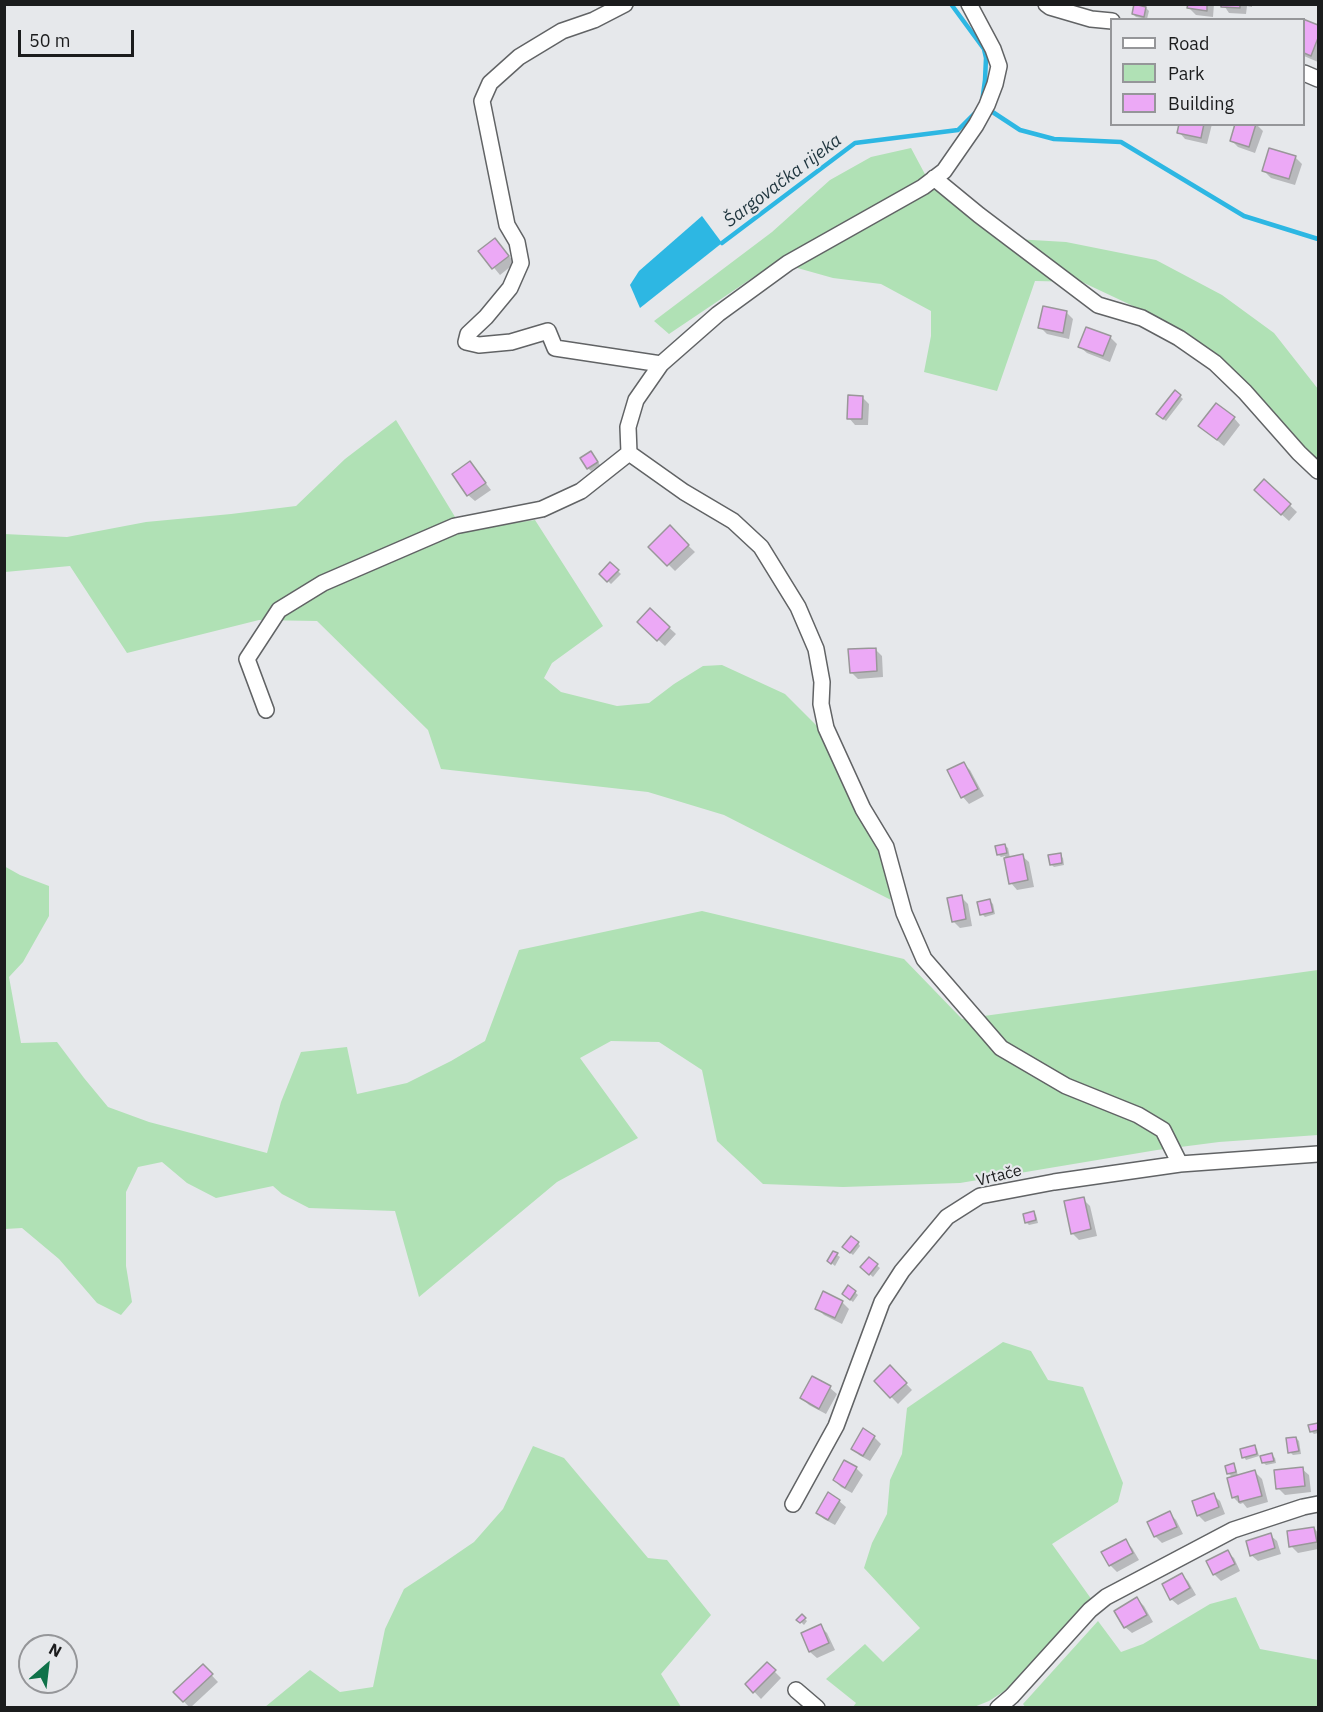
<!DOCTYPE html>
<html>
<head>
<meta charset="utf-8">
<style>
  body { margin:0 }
  #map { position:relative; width:1323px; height:1712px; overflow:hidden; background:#e6e8eb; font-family:"IBM Plex Sans",sans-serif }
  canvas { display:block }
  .frame { position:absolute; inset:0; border:6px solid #1b1c1d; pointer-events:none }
  .legend { position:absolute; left:1110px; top:18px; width:195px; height:108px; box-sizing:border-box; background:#e6e8eb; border:2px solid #959699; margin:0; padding:8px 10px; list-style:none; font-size:18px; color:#1b1c1d }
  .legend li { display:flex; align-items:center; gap:12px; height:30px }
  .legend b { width:30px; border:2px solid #959699 }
  .north { position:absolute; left:18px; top:1634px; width:60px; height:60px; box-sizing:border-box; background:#e6e8eb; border:2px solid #959699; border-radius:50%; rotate:28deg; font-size:16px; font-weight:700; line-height:24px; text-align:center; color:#1b1c1d }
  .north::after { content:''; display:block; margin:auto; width:21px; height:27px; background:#0f7249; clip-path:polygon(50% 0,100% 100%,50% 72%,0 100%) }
  .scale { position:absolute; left:18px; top:30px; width:116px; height:27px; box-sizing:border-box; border:3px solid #1b1c1d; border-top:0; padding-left:8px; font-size:18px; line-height:21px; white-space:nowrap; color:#1b1c1d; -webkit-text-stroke:4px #e6e8eb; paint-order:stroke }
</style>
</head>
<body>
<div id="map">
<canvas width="1323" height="1712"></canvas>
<div class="frame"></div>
<ul class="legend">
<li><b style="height:8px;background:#fff"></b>Road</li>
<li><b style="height:16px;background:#b0e1b5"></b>Park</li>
<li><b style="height:16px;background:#eca9f6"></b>Building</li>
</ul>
<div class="north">N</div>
<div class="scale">50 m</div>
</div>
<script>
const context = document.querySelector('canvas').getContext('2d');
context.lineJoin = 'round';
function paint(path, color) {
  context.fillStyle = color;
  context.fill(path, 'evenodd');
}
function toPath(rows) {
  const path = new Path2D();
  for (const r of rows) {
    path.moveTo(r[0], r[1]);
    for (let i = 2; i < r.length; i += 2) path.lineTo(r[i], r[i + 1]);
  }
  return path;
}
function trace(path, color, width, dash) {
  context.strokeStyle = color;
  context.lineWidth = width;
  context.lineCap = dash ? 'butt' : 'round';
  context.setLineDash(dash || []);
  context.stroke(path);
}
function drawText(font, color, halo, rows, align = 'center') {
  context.font = font + ' "IBM Plex Sans",sans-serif';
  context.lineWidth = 4.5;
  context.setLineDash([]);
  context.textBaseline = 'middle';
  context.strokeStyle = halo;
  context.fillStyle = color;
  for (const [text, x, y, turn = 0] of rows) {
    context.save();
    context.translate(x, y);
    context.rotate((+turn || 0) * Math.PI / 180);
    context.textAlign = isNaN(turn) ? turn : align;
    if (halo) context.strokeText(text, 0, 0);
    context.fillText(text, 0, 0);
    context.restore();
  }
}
paint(toPath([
  [911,148,927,178,998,238,1066,242,1156,260,1222,295,1274,333,1318,389,1318,463,1211,352,1167,322,1082,282,1035,281,997,391,924,372,931,336,931,311,881,284,833,278,776,262,669,334,654,321,772,232,830,180,871,157],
  [396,420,463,530,535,520,603,626,552,663,544,678,561,692,617,706,649,703,674,684,703,666,722,665,785,694,820,729,854,807,878,846,891,900,724,815,648,792,441,769,428,730,317,621,259,620,127,653,70,566,5,572,4,534,67,537,146,522,231,514,296,506,345,459],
  [4,866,20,875,49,886,49,916,23,962,9,977,21,1043,57,1042,84,1078,108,1107,149,1122,267,1153,281,1102,301,1052,347,1047,357,1094,407,1083,451,1061,485,1041,519,950,702,911,904,959,962,1019,1318,970,1318,1135,1219,1142,1157,1150,960,1183,843,1187,763,1184,717,1141,702,1070,659,1042,611,1041,580,1058,638,1138,557,1182,419,1297,395,1211,309,1208,282,1194,273,1186,216,1198,187,1183,162,1162,138,1167,126,1192,126,1266,132,1302,121,1315,97,1303,59,1259,22,1228,5,1229],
  [1003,1342,1031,1351,1048,1380,1083,1387,1123,1483,1118,1502,1052,1544,1092,1600,1012,1686,989,1701,974,1707,853,1707,856,1703,826,1679,865,1644,883,1662,920,1628,864,1568,872,1543,887,1514,890,1480,902,1454,907,1408],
  [533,1446,564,1458,648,1558,667,1560,711,1615,661,1674,681,1707,265,1707,310,1670,340,1692,373,1687,385,1629,404,1589,436,1568,474,1542,503,1509],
  [1236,1597,1260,1649,1318,1660,1318,1707,1026,1708,1023,1704,1098,1621,1121,1652,1143,1644,1210,1604]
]), '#b0e1b5');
paint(toPath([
  [702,216,722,243,640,308,630,285,639,271]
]), '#2db7e3');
paint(toPath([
  [1189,4,1214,4,1213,17,1196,15,1189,8],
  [1223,4,1252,4,1252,7,1247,6,1246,14,1229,13],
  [1146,8,1149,11,1147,19,1136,17,1133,14],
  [1304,21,1318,27,1318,62,1304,56],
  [1181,124,1212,124,1207,144,1185,139,1179,132],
  [1237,124,1256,124,1263,131,1255,153,1238,147,1232,141],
  [1295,157,1302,164,1295,185,1271,178,1264,171],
  [495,240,515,263,500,275,481,252],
  [1044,308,1067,313,1073,319,1069,339,1047,334,1040,327],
  [1110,337,1117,344,1110,362,1087,353,1080,347],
  [1175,392,1183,399,1166,421,1161,417],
  [862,397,869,404,868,425,855,425,849,418],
  [1234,418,1240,425,1224,446,1207,432],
  [594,456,600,465,591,471,588,468],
  [470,463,491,490,475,501,468,495],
  [1264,481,1297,512,1289,521,1262,497],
  [670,528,695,552,675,571,651,547],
  [610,564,621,574,611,584,601,574],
  [650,610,676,634,665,646,639,622],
  [875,649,882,656,883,677,858,679,851,672],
  [963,763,970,770,984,796,969,804,963,797],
  [1005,846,1008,848,1010,858,1022,856,1029,862,1034,887,1017,890,1011,883,1005,856,1001,857,998,854],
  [1060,855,1063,858,1064,865,1054,867,1051,864],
  [961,897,968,904,972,926,960,928,953,921],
  [990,901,993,904,995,914,985,917,982,914],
  [1083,1199,1090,1206,1097,1236,1079,1240,1072,1233],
  [1033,1212,1036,1215,1038,1223,1029,1225,1026,1222],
  [858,1243,860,1246,853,1255,847,1250],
  [837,1255,840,1257,835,1266,829,1261],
  [869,1259,880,1268,873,1277,862,1267],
  [849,1287,858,1295,853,1302,847,1297],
  [842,1302,849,1309,842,1324,824,1315,817,1308],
  [890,1367,912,1390,898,1404,876,1381],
  [813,1378,830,1388,837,1394,826,1414,809,1405,802,1398],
  [1318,1424,1318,1433,1314,1434,1311,1431,1310,1426],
  [874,1437,881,1444,870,1461,859,1455,853,1448],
  [1296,1438,1299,1441,1301,1454,1293,1455,1290,1452],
  [1254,1446,1257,1449,1259,1456,1246,1460,1244,1457],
  [1272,1455,1275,1458,1276,1463,1266,1465,1263,1462],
  [1233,1465,1236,1468,1238,1476,1255,1472,1262,1479,1268,1502,1247,1508,1243,1503,1240,1504,1233,1497,1233,1478,1228,1473],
  [856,1468,863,1475,852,1493,841,1487,834,1480],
  [1302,1469,1309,1475,1311,1492,1285,1495,1278,1488],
  [1213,1495,1220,1501,1225,1514,1205,1522,1198,1515],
  [839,1501,846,1507,835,1525,824,1519,818,1513],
  [1169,1513,1176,1520,1183,1534,1162,1543,1155,1536,1149,1522],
  [1314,1528,1318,1533,1318,1549,1298,1553,1291,1546],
  [1270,1535,1277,1541,1281,1554,1258,1561,1251,1555],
  [1125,1541,1132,1548,1139,1560,1117,1572,1110,1565,1103,1553],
  [1227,1552,1234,1558,1240,1571,1221,1581,1214,1574],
  [1182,1575,1188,1581,1196,1595,1178,1605,1171,1599],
  [1137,1599,1144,1606,1153,1622,1132,1633,1125,1627],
  [802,1616,807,1621,804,1625,799,1620],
  [820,1626,827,1633,835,1650,817,1658,810,1652,802,1634],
  [767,1664,781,1678,761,1699,747,1684],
  [203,1666,218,1682,190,1708,175,1692]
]), '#0003');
trace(toPath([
  [951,4,984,49,986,58,985,80,982,102],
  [988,109,1020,130,1054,139,1121,142,1244,216,1318,239],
  [722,243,855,143,958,130,975,113]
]), '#2db7e3', 4.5);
const building = toPath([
  [1134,4,1146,7,1144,17,1132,14,1134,4],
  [1188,4,1207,4,1207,11,1187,8,1188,4],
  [1221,4,1240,4,1240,8,1221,7,1221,4],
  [1303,19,1318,25,1318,38,1311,56,1304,53,1303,19],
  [1179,124,1204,124,1201,138,1177,133,1179,124],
  [1235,124,1256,124,1249,147,1230,141,1235,124],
  [1269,148,1296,156,1289,179,1262,171,1269,148],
  [495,238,509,256,492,269,478,251,495,238],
  [1043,306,1067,311,1063,333,1038,328,1043,306],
  [1086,327,1111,336,1103,356,1078,347,1086,327],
  [1175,390,1181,395,1163,419,1156,414,1175,390],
  [848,395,863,396,862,419,847,419,848,395],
  [1216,403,1235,417,1217,440,1198,426,1216,403],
  [591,451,598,462,587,469,580,458,591,451],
  [470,461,486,483,467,496,452,474,470,461],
  [1264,479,1291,504,1281,515,1254,490,1264,479],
  [670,525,689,545,667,566,648,547,670,525],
  [610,562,619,570,607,582,599,574,610,562],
  [650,608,670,627,657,641,637,622,650,608],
  [876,648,877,671,850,673,848,649,876,648],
  [964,762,978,789,961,798,947,770,964,762],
  [1005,844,1007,853,997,855,995,846,1005,844],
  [1061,853,1062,863,1050,865,1048,855,1061,853],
  [1023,854,1028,880,1009,884,1004,858,1023,854],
  [962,895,966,919,952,922,947,898,962,895],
  [990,899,993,912,980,915,977,902,990,899],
  [1084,1197,1091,1229,1071,1234,1064,1201,1084,1197],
  [1034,1211,1036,1220,1025,1223,1023,1214,1034,1211],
  [851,1236,859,1242,850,1253,842,1247,851,1236],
  [833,1251,838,1253,831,1264,827,1261,833,1251],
  [869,1257,878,1264,869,1275,860,1267,869,1257],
  [848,1285,856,1291,850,1300,842,1294,848,1285],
  [823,1291,843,1301,835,1318,815,1309,823,1291],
  [890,1365,907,1383,890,1398,874,1381,890,1365],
  [812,1376,831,1386,819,1409,800,1398,812,1376],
  [1318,1423,1318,1430,1310,1432,1308,1425,1318,1423],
  [863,1428,875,1436,863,1456,851,1449,863,1428],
  [1296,1437,1299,1451,1288,1453,1286,1438,1296,1437],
  [1255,1445,1257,1454,1242,1458,1240,1449,1255,1445],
  [1272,1453,1274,1461,1262,1463,1260,1456,1272,1453],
  [844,1460,857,1467,845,1488,833,1480,844,1460],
  [1234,1463,1236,1472,1227,1474,1225,1466,1234,1463],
  [1303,1467,1305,1486,1276,1489,1274,1470,1303,1467],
  [1255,1470,1262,1496,1239,1502,1238,1496,1232,1498,1227,1478,1255,1470],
  [828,1492,840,1500,828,1520,816,1513,828,1492],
  [1214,1493,1219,1507,1197,1516,1192,1501,1214,1493],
  [1170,1511,1177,1527,1154,1537,1147,1522,1170,1511],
  [1314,1527,1317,1542,1289,1547,1287,1531,1314,1527],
  [1271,1533,1275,1548,1250,1556,1246,1541,1271,1533],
  [1126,1539,1133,1553,1109,1566,1101,1552,1126,1539],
  [1228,1550,1235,1564,1213,1575,1206,1561,1228,1550],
  [1182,1573,1190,1588,1170,1600,1162,1584,1182,1573],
  [1137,1597,1147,1615,1124,1628,1114,1611,1137,1597],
  [802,1614,806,1618,800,1623,796,1620,802,1614],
  [821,1624,829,1643,809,1652,801,1633,821,1624],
  [767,1662,776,1670,753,1693,745,1684,767,1662],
  [203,1664,213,1674,183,1702,173,1692,203,1664]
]);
paint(building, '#eca9f6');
trace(building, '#999799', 1.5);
const street = toPath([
  [625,4,594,20,562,31,519,57,490,83,482,101,507,225,517,242,521,263,510,288,486,317,468,334,466,342,479,345,511,342,548,331,555,348,661,364],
  [969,4,993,49,999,66,995,84,987,105,976,125,944,171,923,187,788,263,718,314,661,364,636,400,628,427,629,453,684,492,733,521,761,547,798,607,816,649,822,682,821,704,826,728,863,809,886,847,904,913,924,959,1001,1048,1066,1086,1138,1115,1163,1130,1180,1164],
  [1046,4,1050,7,1091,19,1112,21],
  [1304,73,1318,79],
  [934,178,979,215,1098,305,1142,318,1179,338,1215,363,1245,392,1299,453,1318,471],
  [266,710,247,659,279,610,323,583,455,526,542,509,581,491,629,453],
  [793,1504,836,1426,882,1302,902,1271,947,1217,980,1196,1054,1182,1180,1164,1318,1154],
  [796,1690,817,1708],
  [998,1708,1012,1696,1090,1610,1106,1597,1233,1530,1303,1507,1318,1504]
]);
trace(street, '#616365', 18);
trace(street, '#fff', 15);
drawText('16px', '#1b1c1d', '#e6e8eb', [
  ["Vrtače",999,1176,-14]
]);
drawText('italic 18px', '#1e343d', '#e6e8eb', [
  ["Šargovačka rijeka",783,181,-37]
]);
</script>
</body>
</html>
